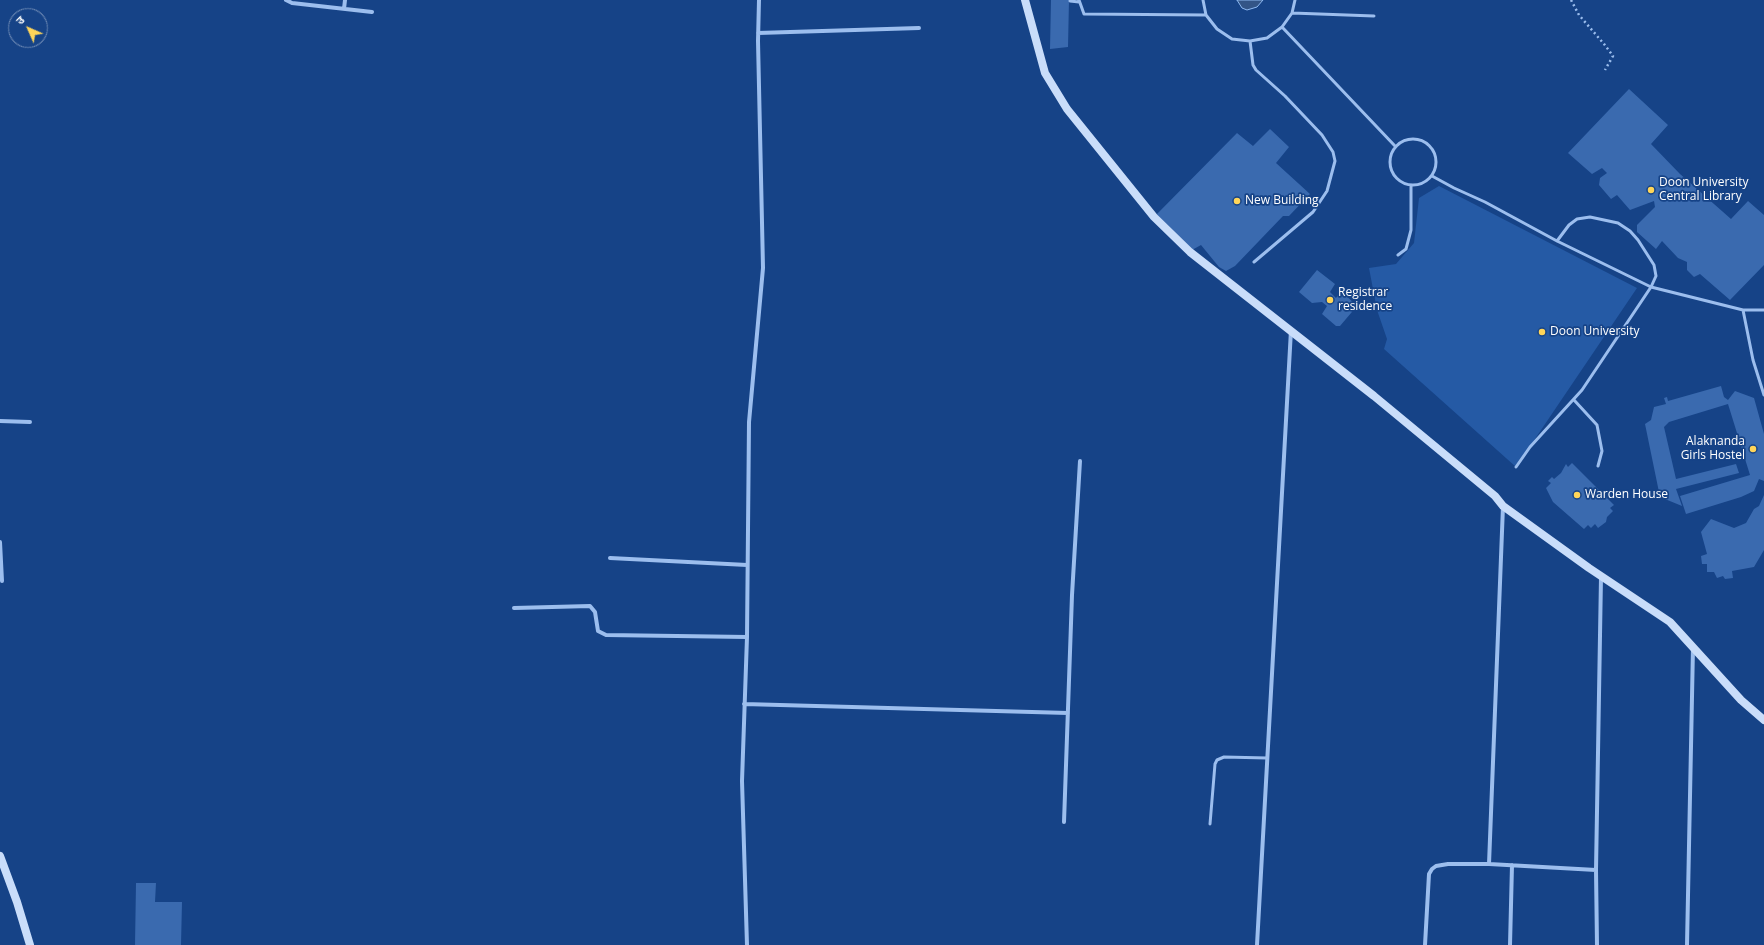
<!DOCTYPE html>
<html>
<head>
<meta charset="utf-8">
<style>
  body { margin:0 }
  #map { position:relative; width:1764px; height:945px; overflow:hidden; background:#164387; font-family:"Open Sans","Noto Sans Devanagari",sans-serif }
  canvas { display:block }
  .north { position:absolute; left:8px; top:8px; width:40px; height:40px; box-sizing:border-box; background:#164387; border:1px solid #738eb7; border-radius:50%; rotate:315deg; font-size:11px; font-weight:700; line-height:16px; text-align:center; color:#fff }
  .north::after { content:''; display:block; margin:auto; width:14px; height:18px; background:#ffd559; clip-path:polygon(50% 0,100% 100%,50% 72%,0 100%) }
</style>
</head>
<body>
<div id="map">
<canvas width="1764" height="945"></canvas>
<div class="north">उ</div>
</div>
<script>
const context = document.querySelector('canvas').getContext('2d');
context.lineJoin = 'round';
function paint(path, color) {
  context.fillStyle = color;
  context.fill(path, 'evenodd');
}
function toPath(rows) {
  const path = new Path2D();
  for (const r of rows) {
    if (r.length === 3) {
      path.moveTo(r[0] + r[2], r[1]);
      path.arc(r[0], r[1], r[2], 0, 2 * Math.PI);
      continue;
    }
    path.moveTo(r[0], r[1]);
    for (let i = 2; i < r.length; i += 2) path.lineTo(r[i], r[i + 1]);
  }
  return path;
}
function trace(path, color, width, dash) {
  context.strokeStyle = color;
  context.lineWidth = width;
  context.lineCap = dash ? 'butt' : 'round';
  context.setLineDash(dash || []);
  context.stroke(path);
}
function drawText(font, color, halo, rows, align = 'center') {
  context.font = font + ' "Open Sans",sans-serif';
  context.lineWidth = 3.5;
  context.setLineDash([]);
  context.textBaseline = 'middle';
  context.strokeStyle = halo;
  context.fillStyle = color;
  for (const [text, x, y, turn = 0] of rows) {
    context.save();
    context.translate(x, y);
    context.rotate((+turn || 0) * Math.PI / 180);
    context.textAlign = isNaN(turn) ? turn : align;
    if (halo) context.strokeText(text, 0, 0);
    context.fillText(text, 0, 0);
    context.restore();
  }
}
paint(toPath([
  [1439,186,1637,288,1516,467,1384,349,1387,339,1377,310,1369,268,1396,264,1414,243,1419,198]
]), '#255aa5');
const water = toPath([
  [1237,0,1263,0,1257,7,1247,10,1242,8,1237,0]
]);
paint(water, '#335587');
trace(water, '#8eb9f1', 1);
paint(toPath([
  [1051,0,1069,0,1068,47,1050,49],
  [1629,89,1668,125,1651,144,1680,174,1731,219,1748,201,1764,215,1764,265,1730,300,1700,274,1694,277,1687,270,1687,262,1678,258,1662,241,1656,249,1637,232,1637,225,1655,207,1654,201,1630,210,1617,195,1611,199,1599,185,1600,178,1607,173,1602,168,1592,174,1568,153],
  [1270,129,1289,147,1276,163,1310,194,1289,216,1283,216,1235,266,1226,271,1219,267,1201,245,1192,250,1155,216,1237,133,1253,146],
  [1317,270,1335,284,1330,292,1336,298,1341,291,1357,306,1340,326,1336,326,1322,314,1327,306,1322,302,1312,303,1299,292],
  [1721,386,1724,397,1728,400,1735,391,1754,398,1764,434,1764,481,1759,479,1754,491,1741,497,1686,514,1680,496,1750,475,1728,404,1669,422,1664,427,1676,479,1736,464,1739,473,1676,489,1682,506,1660,497,1645,424,1651,420,1654,407,1666,404,1664,398,1667,397,1668,401],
  [1572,463,1614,505,1610,508,1613,511,1607,517,1606,522,1598,528,1595,524,1591,528,1588,525,1584,529,1553,502,1546,488,1551,483,1548,481,1552,477,1554,479,1561,473,1566,464,1568,467],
  [1764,495,1764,550,1754,567,1732,571,1733,578,1725,579,1723,576,1717,578,1714,572,1707,572,1707,564,1702,564,1701,556,1707,554,1701,532,1711,519,1734,528,1746,523,1754,509,1759,506],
  [136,883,156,883,155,902,182,902,181,945,135,945]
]), '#3a6aaf');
trace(toPath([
  [1571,0,1579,15,1604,44,1613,56,1605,70]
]), '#9cbeee', 2.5, [2, 3]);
trace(toPath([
  [1079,0,1084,14,1206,15],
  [1203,0,1206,15,1217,29,1232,39,1250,41,1267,38,1282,27,1292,13,1295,0],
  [1070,1,1079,2],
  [1292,13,1374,16],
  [1282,27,1395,146],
  [1250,41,1253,65,1256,70,1285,96,1322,135,1333,152,1335,161,1327,191,1313,212,1254,262],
  [1413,162,23],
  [1432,176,1454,188,1485,202,1557,241,1651,287,1743,310,1764,310],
  [1398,255,1406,249,1411,230,1411,185],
  [1743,310,1753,360,1764,395],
  [1574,400,1597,425,1602,451,1598,466],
  [1516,467,1530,447,1582,390,1651,287,1656,276,1654,265,1638,240,1630,231,1618,223,1590,217,1577,219,1569,225,1557,241],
  [1210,824,1215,764,1217,760,1224,757,1267,758]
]), '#9cbeee', 3);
trace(toPath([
  [286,0,292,3,372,12],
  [344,9,345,0],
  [758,33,919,28],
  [0,421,30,422],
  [0,542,2,581],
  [610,558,747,565],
  [514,608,590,606,595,612,598,631,606,635,747,637],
  [744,704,1068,713],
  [1064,822,1072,595,1080,461],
  [1489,864,1596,870],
  [747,945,742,781,747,637,749,422,763,268,758,41,759,0],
  [1257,945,1291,330],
  [1425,945,1429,874,1432,869,1436,866,1448,864,1489,864,1503,506],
  [1510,945,1512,865],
  [1597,945,1596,870,1601,577],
  [1687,945,1693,647]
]), '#9cbeee', 4);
trace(toPath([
  [1025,0,1045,73,1067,109,1154,217,1190,252,1374,396,1495,496,1503,506,1589,568,1670,622,1741,700,1764,720],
  [0,856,17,902,30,945]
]), '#c9ddfa', 8);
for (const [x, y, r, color] of [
  [1651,190,4,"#ffd559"],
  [1237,201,4,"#ffd559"],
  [1330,300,4,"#ffd559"],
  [1542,332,4,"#ffd559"],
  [1753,449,4,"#ffd559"],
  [1577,495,4,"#ffd559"]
]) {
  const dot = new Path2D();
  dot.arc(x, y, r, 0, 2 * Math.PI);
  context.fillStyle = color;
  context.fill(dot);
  trace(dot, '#164387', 1.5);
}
drawText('12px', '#fff', '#164387', [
  ["Doon University",1659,183],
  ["Central Library",1659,197],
  ["New Building",1245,201],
  ["Registrar",1338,293],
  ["residence",1338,307],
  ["Doon University",1550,332],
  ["Alaknanda",1745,442,"right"],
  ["Girls Hostel",1745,456,"right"],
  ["Warden House",1585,495]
], 'left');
</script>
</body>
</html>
